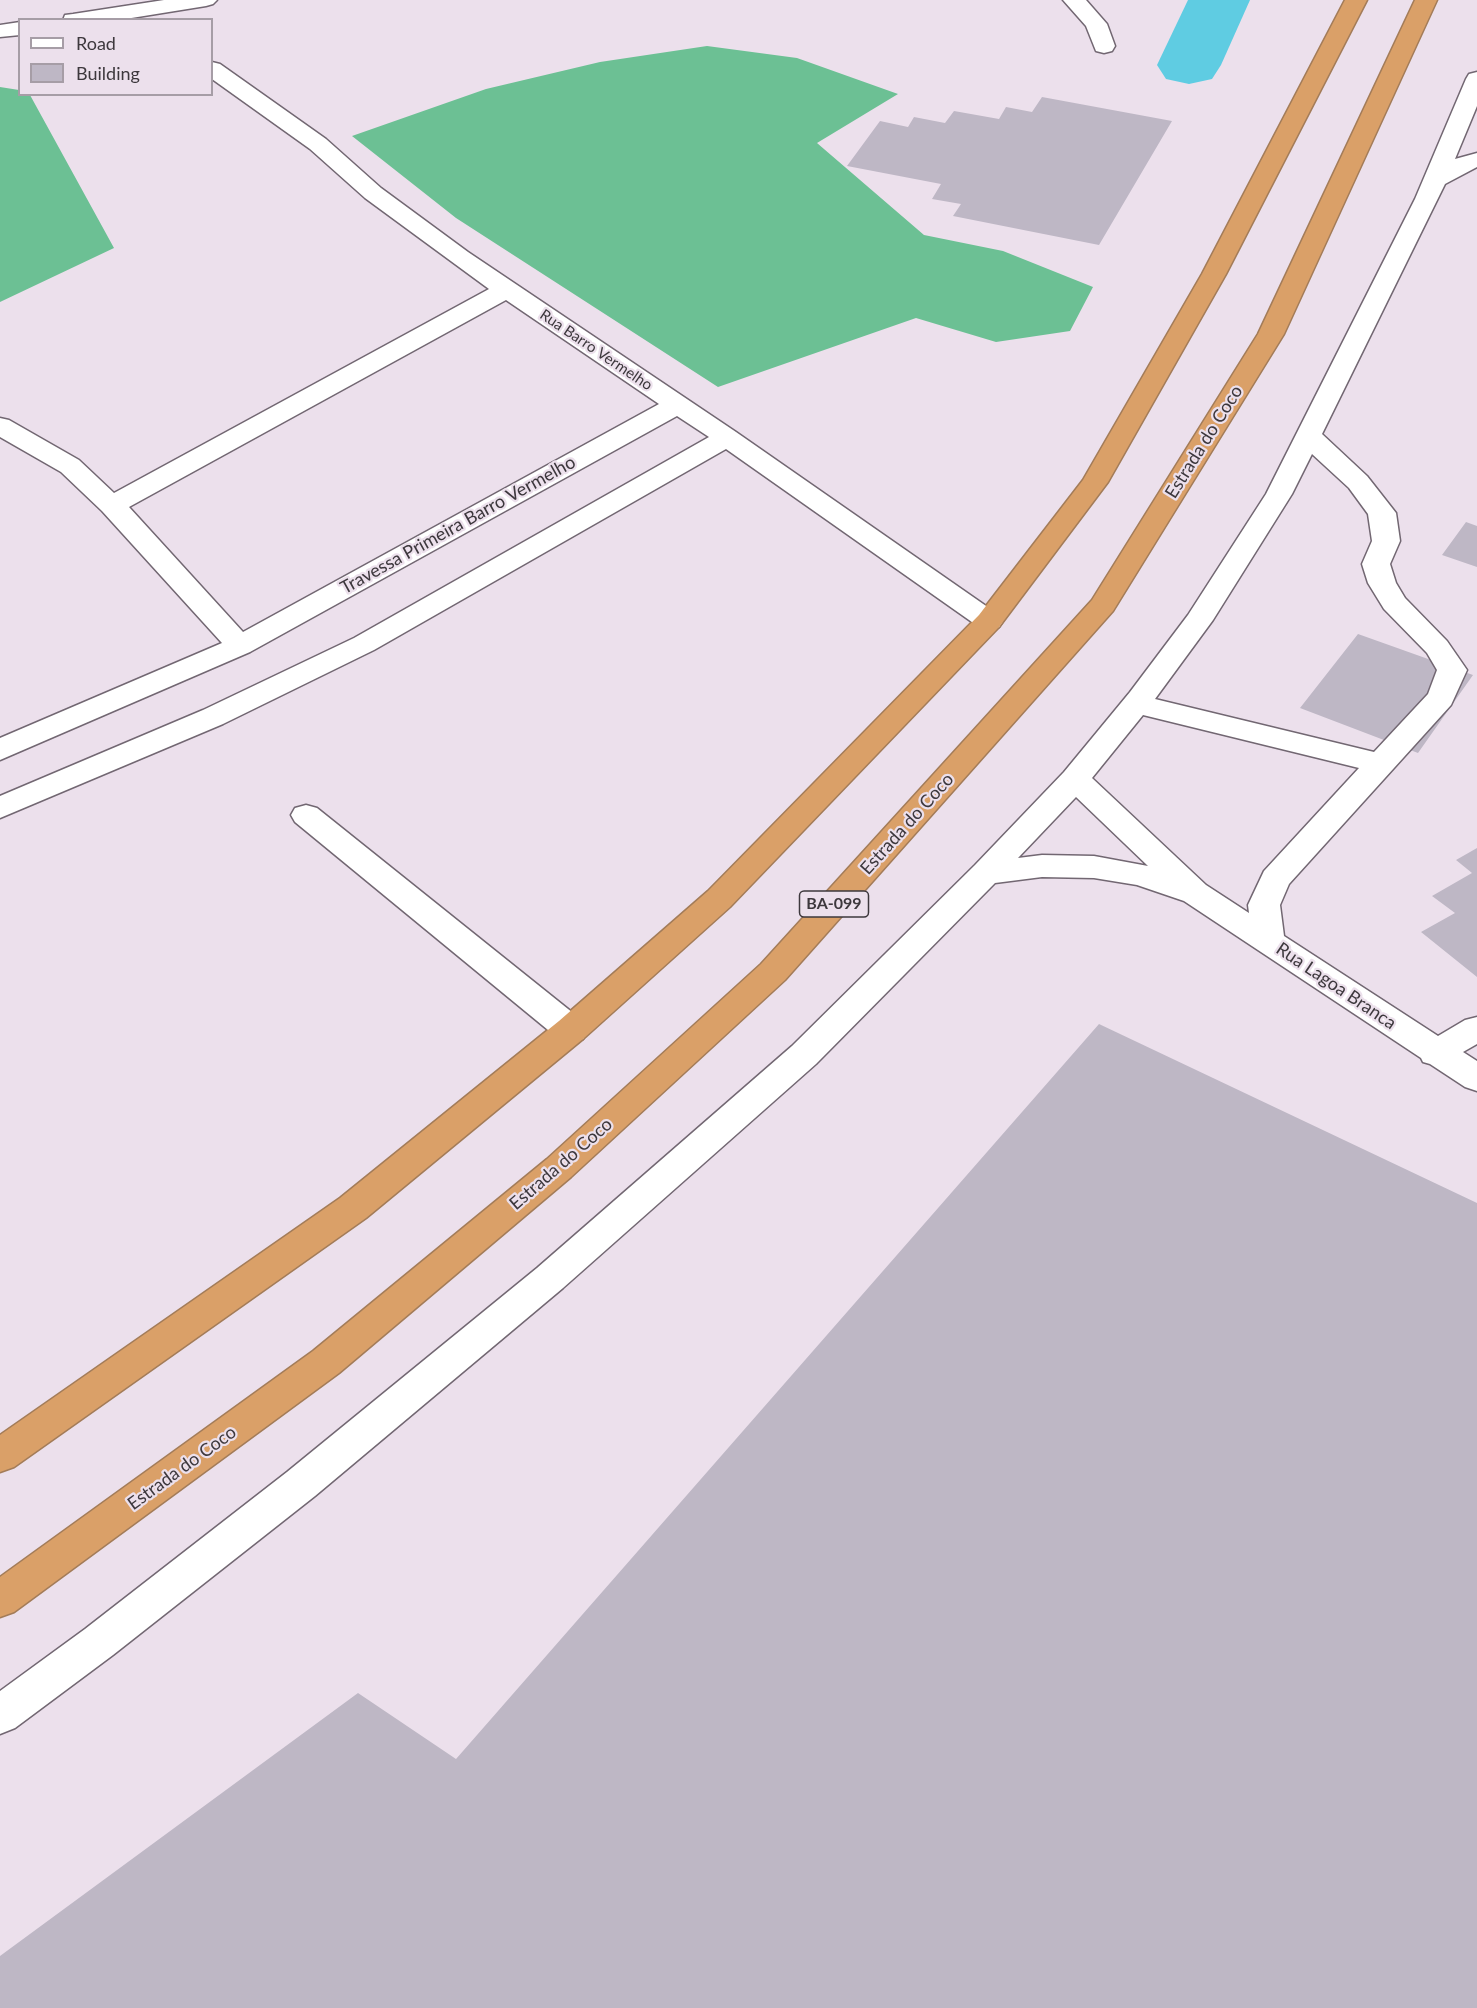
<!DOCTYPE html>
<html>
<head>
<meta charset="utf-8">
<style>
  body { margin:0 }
  #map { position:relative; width:1477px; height:2008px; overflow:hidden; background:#ece0ec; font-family:Lato,sans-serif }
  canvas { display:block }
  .legend { position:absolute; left:18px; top:18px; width:195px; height:78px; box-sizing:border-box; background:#ece0ec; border:2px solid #a69da6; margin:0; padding:8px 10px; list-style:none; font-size:18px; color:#3d383d }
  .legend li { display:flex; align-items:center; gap:12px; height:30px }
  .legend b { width:30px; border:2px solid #a69da6 }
</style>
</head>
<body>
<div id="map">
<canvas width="1477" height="2008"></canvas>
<ul class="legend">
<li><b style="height:8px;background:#fff"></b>Road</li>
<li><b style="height:16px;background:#beb7c5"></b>Building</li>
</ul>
</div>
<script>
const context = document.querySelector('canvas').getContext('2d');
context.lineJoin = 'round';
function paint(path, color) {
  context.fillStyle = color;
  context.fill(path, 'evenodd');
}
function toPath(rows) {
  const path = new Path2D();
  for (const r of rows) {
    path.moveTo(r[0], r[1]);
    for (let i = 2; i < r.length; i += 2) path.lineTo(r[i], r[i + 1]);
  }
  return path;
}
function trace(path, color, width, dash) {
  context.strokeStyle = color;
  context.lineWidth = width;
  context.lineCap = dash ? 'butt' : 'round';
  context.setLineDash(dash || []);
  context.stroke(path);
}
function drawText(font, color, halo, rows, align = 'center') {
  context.font = font + ' Lato,sans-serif';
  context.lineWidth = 4.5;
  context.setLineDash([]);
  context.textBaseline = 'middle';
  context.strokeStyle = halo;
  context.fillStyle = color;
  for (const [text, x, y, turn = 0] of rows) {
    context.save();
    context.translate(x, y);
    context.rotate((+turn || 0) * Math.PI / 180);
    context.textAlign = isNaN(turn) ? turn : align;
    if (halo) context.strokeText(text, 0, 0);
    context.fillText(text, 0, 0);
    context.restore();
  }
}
paint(toPath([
  [707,46,797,58,898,94,817,143,924,235,1003,251,1093,287,1070,331,996,342,916,318,718,387,456,218,352,136,486,89,600,62],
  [0,87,19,90,20,94,30,95,114,248,0,302]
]), '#6cc094');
paint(toPath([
  [1188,0,1250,0,1221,65,1212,79,1189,84,1166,79,1157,65,1188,0]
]), '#5fcce2');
paint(toPath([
  [1042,97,1172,121,1099,245,953,216,961,204,932,199,941,184,847,166,880,121,908,127,914,117,945,123,954,111,999,119,1006,107,1032,112],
  [1466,522,1477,526,1477,567,1442,555],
  [1358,634,1473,675,1418,753,1300,708],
  [1477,848,1477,977,1421,932,1455,913,1432,896,1472,873,1456,860],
  [1099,1024,1477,1203,1477,2008,0,2008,0,1956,358,1693,456,1759]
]), '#beb7c5');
const minor = toPath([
  [164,0,217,0,213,4,206,6,119,20,63,20,65,15,73,14,164,0],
  [1063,0,1086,0,1107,24,1115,46,1112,51,1104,53,1096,51,1086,26,1063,0],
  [20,22,20,35,0,37,0,25,20,22],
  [212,62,220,64,326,139,381,188,468,252,736,432,999,615,1003,621,999,627,989,630,979,627,726,449,374,650,223,724,0,818,0,796,203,710,354,638,709,437,677,416,250,652,0,760,0,738,222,643,102,511,61,472,0,437,0,418,9,420,79,460,114,493,489,289,365,198,310,149,212,79,212,62],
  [506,300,659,404,243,632,129,507,506,300],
  [1477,72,1477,106,1455,159,1477,153,1477,167,1445,184,1322,434,1367,476,1396,513,1400,541,1390,564,1396,583,1405,598,1447,641,1467,670,1451,705,1289,884,1280,905,1284,936,1438,1036,1465,1020,1477,1017,1477,1044,1463,1052,1477,1061,1477,1091,1465,1087,1430,1064,1423,1062,1421,1058,1184,901,1137,885,1094,878,1042,877,995,883,816,1064,563,1288,315,1496,113,1655,15,1728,0,1734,0,1691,85,1629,287,1472,537,1268,792,1046,975,865,1064,772,1130,692,1188,615,1266,494,1415,199,1466,79,1469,74,1477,72],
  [1312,454,1349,488,1368,514,1372,541,1362,564,1368,583,1384,609,1427,653,1437,670,1428,694,1374,752,1155,699,1213,620,1292,494,1312,454],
  [1143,715,1359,768,1264,871,1248,905,1249,913,1206,885,1092,778,1143,715],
  [1076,797,1148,866,1094,856,1042,855,1018,858,1076,797],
  [306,805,317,808,583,1021,588,1030,583,1039,571,1042,559,1039,295,822,291,815,295,808,306,805]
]);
const highway = toPath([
  [1345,0,1367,0,1226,274,1108,482,999,627,730,907,583,1039,366,1218,14,1467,0,1472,0,1435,340,1198,559,1021,708,891,979,615,1083,480,1202,274,1345,0],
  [1415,0,1437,0,1284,334,1113,611,785,980,571,1177,339,1373,14,1612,0,1617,0,1577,313,1351,547,1159,761,964,1092,600,1258,334,1415,0]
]);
trace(minor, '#726772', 3);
trace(highway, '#a37c59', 3);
paint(minor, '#fff');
paint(highway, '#daa068');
drawText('15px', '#3d383d', '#ece0ec', [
  ["Rua Barro Vermelho",596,350,34]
]);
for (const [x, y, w] of [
  [834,904,69]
]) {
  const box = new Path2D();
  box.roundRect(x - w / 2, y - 13, w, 26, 4.5);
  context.fillStyle = '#ece0ec';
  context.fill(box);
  trace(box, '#3d383d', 1.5);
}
drawText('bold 16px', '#3d383d', null, [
  ["BA-099",834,904]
]);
drawText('18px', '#3d383d', '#ece0ec', [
  ["Estrada do Coco",1204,442,-58],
  ["Travessa Primeira Barro Vermelho",458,525,-29],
  ["Estrada do Coco",907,824,-48],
  ["Rua Lagoa Branca",1336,986,34],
  ["Estrada do Coco",561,1164,-41],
  ["Estrada do Coco",182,1468,-36]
]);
</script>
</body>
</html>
